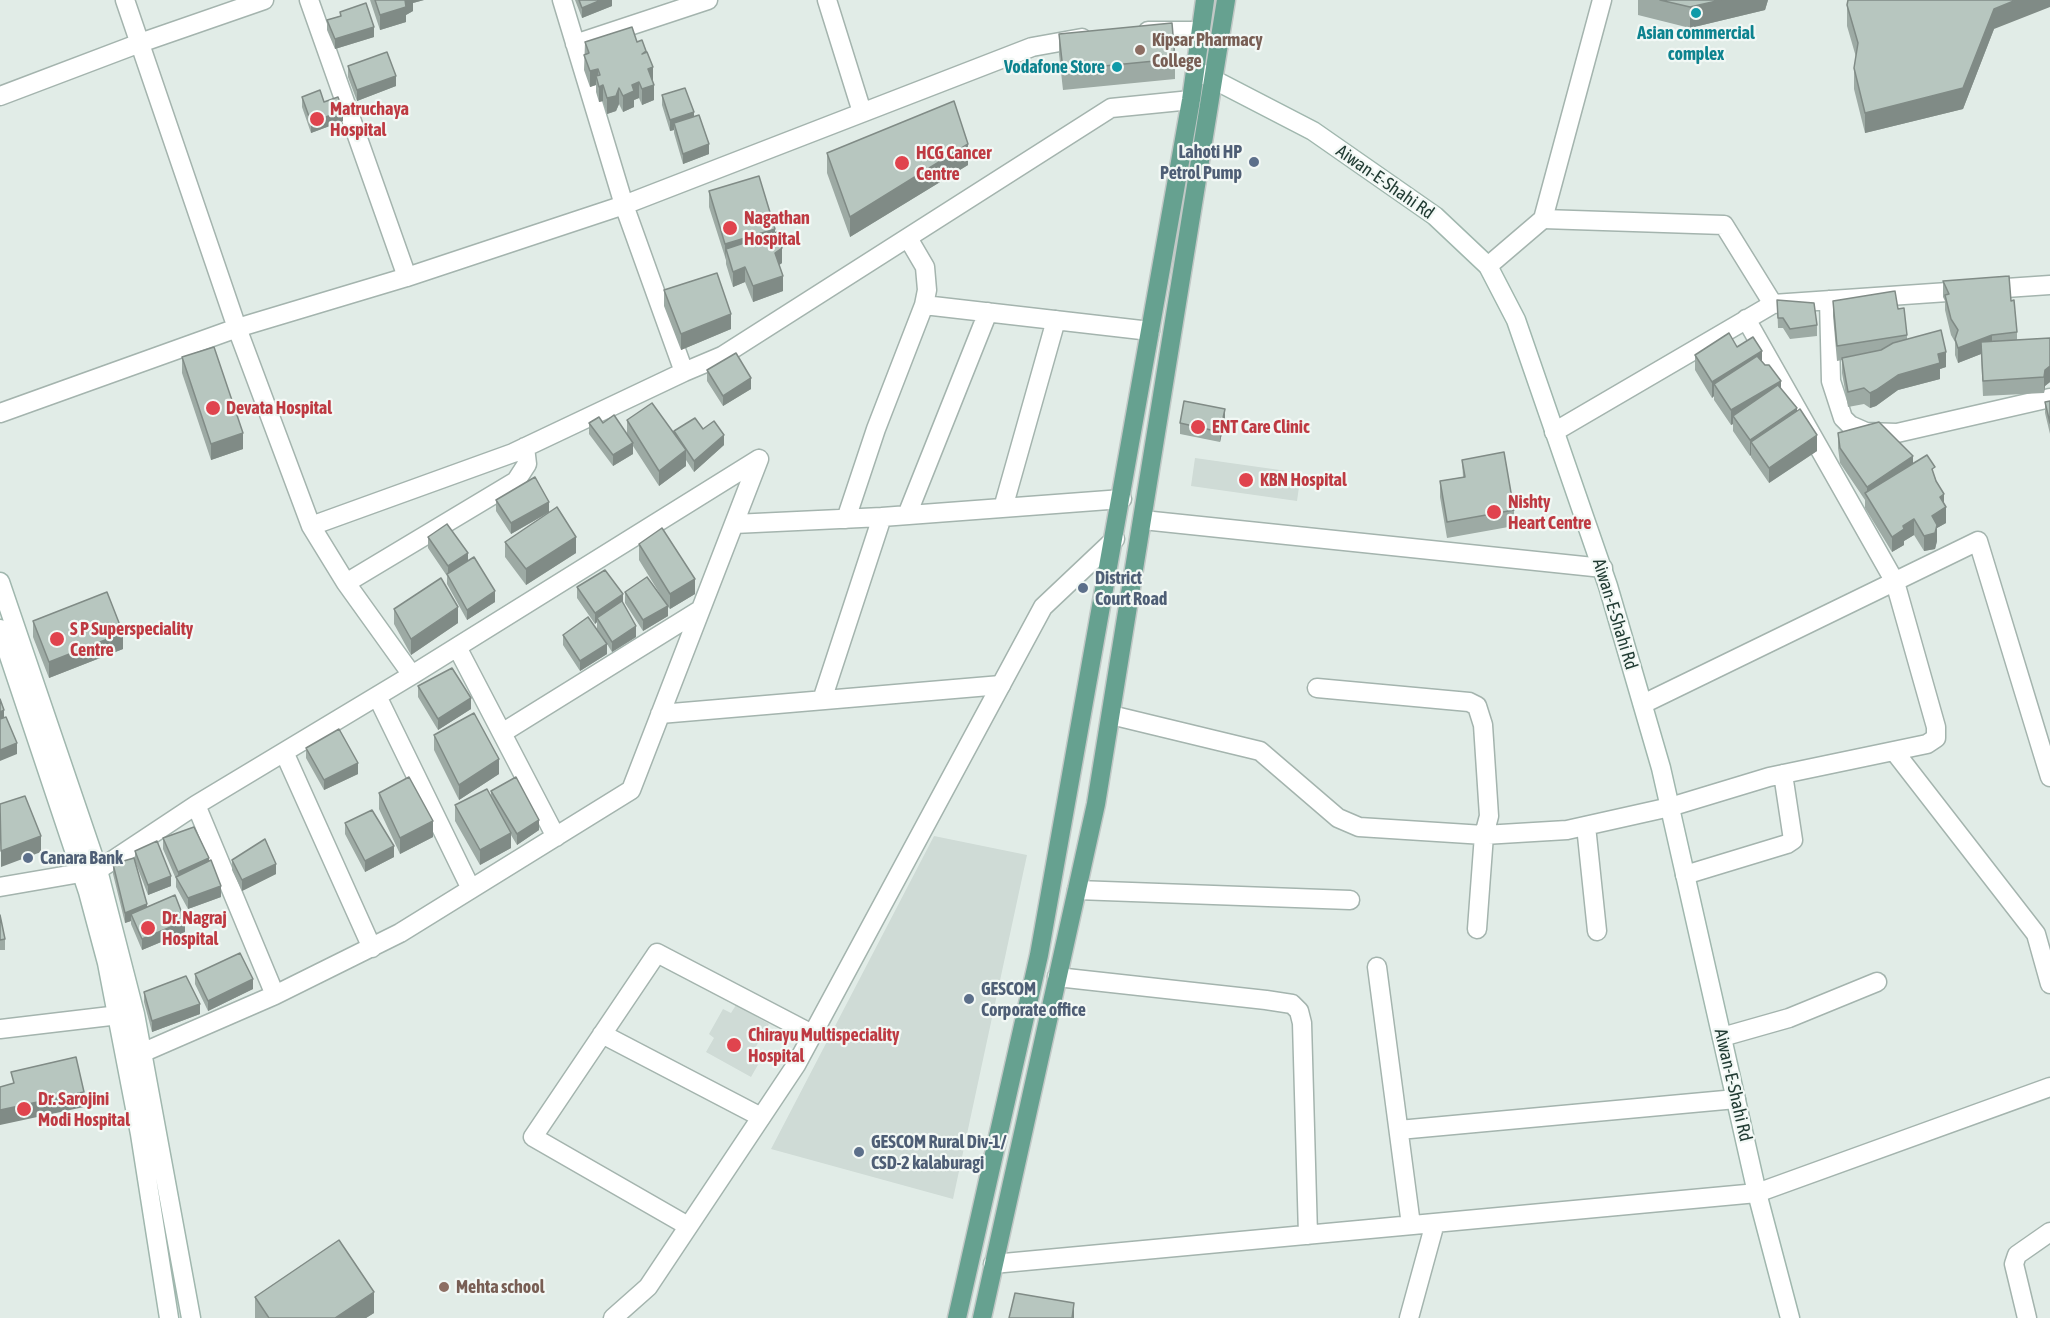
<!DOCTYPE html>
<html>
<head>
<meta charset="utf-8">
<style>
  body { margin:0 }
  canvas { display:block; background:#e1ece7 }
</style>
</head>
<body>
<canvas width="2050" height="1318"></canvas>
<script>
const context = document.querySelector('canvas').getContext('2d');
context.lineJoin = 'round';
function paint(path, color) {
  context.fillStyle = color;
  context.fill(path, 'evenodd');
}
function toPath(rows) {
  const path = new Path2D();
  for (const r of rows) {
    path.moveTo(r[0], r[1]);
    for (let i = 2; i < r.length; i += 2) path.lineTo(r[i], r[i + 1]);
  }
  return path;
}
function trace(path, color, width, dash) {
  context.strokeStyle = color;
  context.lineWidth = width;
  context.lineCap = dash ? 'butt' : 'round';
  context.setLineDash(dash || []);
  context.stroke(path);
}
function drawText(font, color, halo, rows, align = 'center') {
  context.font = font + ' "Asap Condensed",sans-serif';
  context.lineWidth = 4.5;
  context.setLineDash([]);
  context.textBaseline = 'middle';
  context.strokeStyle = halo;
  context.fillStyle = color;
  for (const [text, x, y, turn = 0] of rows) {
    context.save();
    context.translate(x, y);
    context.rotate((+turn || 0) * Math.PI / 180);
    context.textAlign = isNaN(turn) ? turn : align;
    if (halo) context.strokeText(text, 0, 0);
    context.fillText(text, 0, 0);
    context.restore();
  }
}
paint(toPath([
  [1195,458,1301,473,1297,501,1191,486],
  [934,836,1027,855,953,1199,771,1149],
  [736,1005,769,1024,750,1057,759,1063,751,1077,706,1052,714,1038,709,1034,723,1009,731,1013]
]), '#cfdbd6');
const minor = toPath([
  [125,0,237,328,311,526,346,583,412,675],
  [309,0,407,277],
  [562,0,624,205,684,372],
  [827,0,862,112],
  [1148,31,1200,31],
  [575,44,708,0],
  [0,96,140,43,264,0],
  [1543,219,1724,225,1773,304,2050,285],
  [1829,300,1831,381,1843,418,1850,425,1866,432,1897,433,2050,398],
  [924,305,1150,331],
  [0,413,237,328,407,277,624,205,1032,47,1082,38],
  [1554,432,1773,304],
  [1003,508,1056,320],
  [907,515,988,312],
  [846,519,876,429,924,305,927,290,925,267,908,238],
  [1143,520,1603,568],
  [734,524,882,517],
  [311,526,513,453,684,372,722,356,1111,108,1191,100],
  [346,583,516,481,527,464,525,447],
  [457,647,556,837],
  [1317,688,1469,702,1477,706,1483,725,1489,816,1484,835,1477,929],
  [377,696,471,889],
  [822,700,882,517,1122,499],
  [1643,704,1978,541,2050,777],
  [660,714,1001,685],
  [1111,715,1260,751,1338,818,1359,827,1484,835,1567,830,1670,807,1769,777,1927,744,1936,738,1936,727,1895,582,1746,319],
  [502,733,700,610],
  [1894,751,2036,934,2050,984],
  [284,752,372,948],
  [196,805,275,995],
  [1586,826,1597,931],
  [1685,875,1787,844,1793,840,1783,774],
  [0,887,98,870,196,805,412,675,759,459],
  [1077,890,1350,900],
  [1377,967,1411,1225],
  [1057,977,1266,1000,1292,1004,1299,1011,1302,1023,1308,1235],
  [0,1029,119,1015],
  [602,1034,761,1117],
  [1722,1037,1789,1018,1877,982],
  [128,1056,144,1052,275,995,400,933,631,790,759,459],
  [1399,1130,1736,1099],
  [688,1226,533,1137,657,953,812,1034],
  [993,1264,1757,1193,2050,1087],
  [1409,1318,1435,1223],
  [2027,1318,2014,1264,2017,1255,2050,1232]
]);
const tertiary = toPath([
  [1488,266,1543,219,1602,0],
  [613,1318,648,1287,796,1065,1043,607,1115,539]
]);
const secondary = toPath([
  [1201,73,1313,131,1435,216,1488,266,1516,320,1608,586,1661,768,1757,1193,1790,1318],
  [0,582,98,870,135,1014,191,1318],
  [0,629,88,892,107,963,140,1134,169,1318]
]);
const primary = toPath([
  [957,1318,1039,955,1191,100,1205,0],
  [982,1318,1096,804,1226,0]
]);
trace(minor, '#a4b4ae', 21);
trace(tertiary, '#a4b4ae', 21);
trace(secondary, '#a0b7ae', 21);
trace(primary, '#c1c8c6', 21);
trace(minor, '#fff', 18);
trace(tertiary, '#fff', 18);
trace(secondary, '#fff', 18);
trace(primary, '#66a190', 18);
paint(toPath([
  [370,0,424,0,413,3,413,1,413,11,406,15,406,22,380,30],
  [575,0,612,0,612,6,582,18],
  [1638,0,1768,0,1765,10,1690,28,1638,15],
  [1847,5,1994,29,1963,109,1865,133,1854,89,1854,68,1856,57,1847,26],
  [340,12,374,37,335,49,327,30,327,20,340,16],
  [1059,34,1175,59,1175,79,1063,90,1059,54],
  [585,42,637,42,646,53,653,83,654,100,642,105,639,98,634,100,634,107,623,112,619,104,616,111,607,114,603,101,599,102,596,92,596,85,590,87,584,70],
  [348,66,396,86,357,101,348,77],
  [662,95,694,117,709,154,683,164,674,133,674,130,670,131,662,105],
  [302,97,324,102,343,121,311,133,302,107],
  [827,153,968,165,850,237,827,173],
  [709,191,775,233,782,263,779,265,783,291,753,302,745,282,733,287,726,264,726,260,709,207],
  [1943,281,2011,301,2017,332,2017,340,2050,338,2050,382,2045,386,2044,393,1983,396,1981,354,1958,363,1955,355,1955,342,1951,335,1945,310,1945,301,1943,297],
  [664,290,731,329,681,350,664,306],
  [1777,300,1817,325,1817,336,1790,339,1783,328,1778,328],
  [1833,301,1898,309,1907,335,1907,340,1946,367,1940,369,1940,379,1898,390,1876,406,1870,408,1864,404,1848,407,1842,373,1842,360,1837,361,1833,316],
  [1737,347,1762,362,1797,411,1817,451,1769,483,1751,457,1751,455,1750,456,1733,431,1733,424,1731,425,1714,400,1714,396,1712,398,1695,370,1695,355],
  [182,357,243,449,211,460,182,373],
  [707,370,751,389,723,406,707,381],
  [2050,401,2050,434,2045,413,2045,402],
  [627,420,674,434,674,431,703,429,724,445,694,472,686,460,686,466,659,486,633,446,633,454,613,466,589,434,589,423,603,423,627,434],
  [1225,420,1220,442,1180,434,1180,423],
  [1838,433,1913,464,1935,477,1944,505,1946,523,1937,528,1937,541,1935,549,1924,551,1914,535,1904,541,1904,545,1892,552,1865,508,1865,500,1840,463,1838,448],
  [1462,460,1514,510,1514,526,1447,538,1440,497,1440,481,1463,477],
  [496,500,549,512,576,553,526,585,505,557,505,542,548,513,511,534,496,511],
  [428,537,468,561,495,602,467,620,447,584,447,576,428,548],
  [639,544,695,594,670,609,668,607,668,616,643,631,625,603,625,592,663,599,639,560],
  [577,587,623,603,636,637,612,652,607,644,607,654,580,671,563,645,563,635,604,640,597,629,597,622,595,624,577,598],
  [394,609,458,623,411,655,394,624],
  [33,621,123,649,49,678,33,637],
  [418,686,471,709,438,730,418,697],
  [434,735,499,774,459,800,434,750],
  [306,748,358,774,324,790,306,758],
  [491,791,539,830,517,845,511,835,511,848,480,865,455,821,455,805,491,796],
  [379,793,433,837,400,854,379,809],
  [345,823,394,857,365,872,345,834],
  [163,838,209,861,221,897,188,909,176,887,176,879,163,849],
  [135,851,171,886,148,895,135,861],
  [232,860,276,874,242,891,232,870],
  [113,864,147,907,185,932,142,950,131,924,131,921,125,923,113,874],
  [0,915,5,939,5,950,0,950],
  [195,974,253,989,208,1011,195,984],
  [144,992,200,1014,152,1032,144,1002],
  [255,1297,374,1313,366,1318,255,1318]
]), '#9daaa4');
paint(toPath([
  [405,0,413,0,413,11,406,15,406,22,380,30,380,15],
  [413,0,424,0,413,3],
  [601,0,612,0,612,6,582,18,582,8],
  [1721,0,1768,0,1765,10,1690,28,1690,7],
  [2016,0,2050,0,2050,7,1994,29,1963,109,1865,133,1865,113,1994,9],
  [374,27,374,37,335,49,335,39],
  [653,67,653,83,648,69],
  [598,69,598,82,596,76,596,85,590,87,590,71],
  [396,76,396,86,357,101,357,90],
  [639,82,639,98,634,100,634,107,623,112,623,96,632,85],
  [603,85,603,101,599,102,599,87],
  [654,85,654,100,642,105,642,89],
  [619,88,619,104,616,111,607,114,607,98],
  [343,111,343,121,311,133,311,122],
  [694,112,694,123,674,123,674,130,670,131,670,120],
  [709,144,709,154,683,164,683,154],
  [968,144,968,165,850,237,850,217],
  [775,229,775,245,726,249,725,260,725,244],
  [782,248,782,263,775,268,775,253],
  [745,267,745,282,733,287,733,272],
  [783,276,783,291,753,302,753,286],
  [731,314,731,329,681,350,681,334],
  [1992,335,1992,350,1981,342,1981,354,1958,363,1958,348],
  [1762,351,1762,367,1714,384,1714,396,1712,398,1712,382],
  [1946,352,1946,367,1940,369,1940,379,1898,390,1876,406,1870,408,1870,393,1898,375,1938,354],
  [2050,366,2050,382,2045,386,2044,393,2044,377,2045,370],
  [751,378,751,389,723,406,723,396],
  [1781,381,1781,396,1733,416,1733,424,1731,425,1731,410],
  [1797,408,1797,424,1751,442,1751,455,1750,456,1750,440],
  [1225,409,1225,420,1220,442,1220,432],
  [243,433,243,449,211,460,211,444],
  [724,435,724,445,694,472,694,461],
  [1817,435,1817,451,1769,483,1769,468],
  [633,443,633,454,613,466,613,455],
  [686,450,686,466,659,486,659,471],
  [1913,456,1913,471,1867,495,1867,487],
  [1944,494,1944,508,1946,507,1946,523,1937,528,1937,541,1935,549,1924,551,1924,536,1940,497],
  [549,502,549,512,511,534,511,523],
  [1914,519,1914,535,1904,541,1904,545,1892,552,1892,537,1903,526],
  [576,537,576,553,526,585,526,569],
  [468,553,468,563,448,574,448,566],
  [695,579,695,594,670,609,670,594],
  [495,591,495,602,467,620,467,610],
  [623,594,623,605,597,618,597,622,595,624,595,613],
  [668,606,668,616,643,631,643,620],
  [458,607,458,623,411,655,411,639],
  [636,626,636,637,612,652,612,642],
  [123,633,123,649,49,678,49,662],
  [607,644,607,654,580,671,580,661],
  [471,698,471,709,438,730,438,719],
  [4,710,4,721,0,722,0,712],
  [17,743,17,754,0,761,0,750],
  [499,759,499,774,459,800,459,785],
  [358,763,358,774,324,790,324,780],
  [539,820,539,830,517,845,517,834],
  [433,821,433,837,400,854,400,838],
  [511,833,511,848,480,865,480,850],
  [41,836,41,852,1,867,1,851],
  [394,846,394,857,365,872,365,861],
  [209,858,209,868,178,879,178,872],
  [276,864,276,874,242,891,242,880],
  [171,876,171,886,148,895,148,885],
  [221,886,221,897,188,909,188,898],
  [147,904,147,915,131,914,131,921,125,923,125,913],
  [185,921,185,932,142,950,142,939],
  [253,979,253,989,208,1011,208,1001],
  [200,1004,200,1014,152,1032,152,1021],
  [84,1092,84,1107,0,1125,0,1110],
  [374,1292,374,1313,366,1318,335,1318],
  [1074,1303,1074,1318,1072,1318]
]), '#808b86');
const building = toPath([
  [375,0,405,0,406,7,380,15,375,0],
  [579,0,601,0,582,8,579,0],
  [1660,0,1721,0,1690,7,1660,0],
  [1848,0,2016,0,1994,9,1963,88,1865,113,1854,68,1858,43,1847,5,1848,0],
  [366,3,374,27,335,39,327,20,341,16,340,12,366,3],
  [1172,23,1175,59,1063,70,1059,34,1172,23],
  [632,27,637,42,642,40,646,51,642,54,647,52,653,67,648,69,654,85,642,89,639,82,632,85,634,91,623,96,619,88,616,96,607,98,603,85,599,87,596,76,600,75,598,69,590,71,584,55,589,53,585,42,632,27],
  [387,52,396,76,357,90,348,66,387,52],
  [685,88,694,112,670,120,662,95,685,88],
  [320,90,324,102,338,97,343,111,311,122,302,97,320,90],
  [954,101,968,144,850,217,827,153,954,101],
  [699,115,709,144,683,154,674,123,699,115],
  [759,176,775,229,725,244,709,191,759,176],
  [777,232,782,248,775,253,783,276,753,286,745,267,733,272,726,249,777,232],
  [717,273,731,314,681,334,664,290,717,273],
  [2009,276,2011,301,2014,300,2017,332,1992,335,1958,348,1955,339,1958,330,1951,319,1945,295,1949,294,1943,281,2009,276],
  [1895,291,1898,309,1904,308,1907,335,1837,346,1833,301,1895,291],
  [1777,300,1814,303,1817,325,1790,329,1783,318,1778,318,1777,300],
  [1941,330,1946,352,1938,354,1940,363,1898,375,1876,390,1870,393,1864,388,1848,392,1842,358,1881,350,1893,343,1941,330],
  [1729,333,1737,347,1753,337,1762,351,1712,382,1695,355,1729,333],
  [2050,338,2050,366,2045,370,2044,377,1983,381,1981,342,2050,338],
  [214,347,243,433,211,444,182,357,214,347],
  [736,353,751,378,723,396,707,370,736,353],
  [1757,356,1765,365,1769,365,1781,381,1731,410,1714,384,1757,356],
  [1778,385,1797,408,1750,440,1733,416,1778,385],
  [1184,401,1225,409,1220,432,1180,423,1184,401],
  [2050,401,2050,423,2045,402,2050,401],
  [652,403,686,450,659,471,627,420,652,403],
  [1800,409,1817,435,1769,468,1751,442,1800,409],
  [614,415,633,443,613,455,589,423,599,417,603,423,614,415],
  [695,418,703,429,714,421,724,435,694,461,674,431,695,418],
  [1879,422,1913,456,1867,487,1840,448,1838,433,1879,422],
  [1504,452,1514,510,1447,522,1440,481,1465,477,1462,460,1504,452],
  [1927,455,1935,467,1932,469,1936,481,1944,494,1940,497,1946,507,1932,516,1937,525,1935,533,1924,536,1914,519,1903,526,1904,529,1892,537,1865,493,1927,455],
  [535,477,549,502,511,523,496,500,535,477],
  [557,507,576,537,526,569,505,542,557,507],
  [447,524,468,553,448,566,428,537,447,524],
  [662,528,695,579,670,594,639,544,662,528],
  [474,557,495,591,467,610,447,574,474,557],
  [605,570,623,594,595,613,577,587,605,570],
  [647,577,668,606,643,620,625,592,647,577],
  [441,578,458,607,411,639,394,609,441,578],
  [107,592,123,633,49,662,33,621,107,592],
  [622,601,636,626,612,642,597,618,622,601],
  [588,617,607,644,580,661,563,635,588,617],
  [452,668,471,698,438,719,418,686,452,668],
  [0,699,4,710,0,712,0,699],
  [474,713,499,759,459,785,434,735,474,713],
  [6,717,17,743,0,750,0,719,6,717],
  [339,729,358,763,324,780,306,748,339,729],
  [409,777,433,821,400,838,379,793,409,777],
  [516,777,539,820,517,834,491,791,516,777],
  [487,789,511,833,480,850,455,805,487,789],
  [25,796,41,836,1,851,0,804,25,796],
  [372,810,394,846,365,861,345,823,372,810],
  [194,827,209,858,178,872,163,838,194,827],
  [265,839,276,864,242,880,232,860,265,839],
  [157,841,171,876,148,885,135,851,157,841],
  [134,858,147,904,125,913,113,864,134,858],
  [211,860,221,886,188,898,176,877,211,860],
  [175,895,185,921,142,939,131,914,175,895],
  [0,915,5,939,0,940,0,915],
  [240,953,253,979,208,1001,195,974,240,953],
  [186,976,200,1004,152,1021,144,992,186,976],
  [76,1057,84,1092,0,1110,0,1087,14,1083,11,1072,76,1057],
  [339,1240,374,1292,335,1318,269,1318,255,1297,339,1240],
  [1015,1293,1074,1303,1072,1318,1009,1318,1015,1293]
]);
paint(building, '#b7c6bf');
trace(building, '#808b86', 1.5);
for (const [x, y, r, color] of [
  [1696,13,6,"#0f9aa8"],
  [1140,50,6,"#8d6e63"],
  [1117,67,6,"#0f9aa8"],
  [317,119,8,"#e0444e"],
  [1254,162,6,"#5c6f8a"],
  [902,163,8,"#e0444e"],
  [730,228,8,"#e0444e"],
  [213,408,8,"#e0444e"],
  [1198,427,8,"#e0444e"],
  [1246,480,8,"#e0444e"],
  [1494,512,8,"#e0444e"],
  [1083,588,6,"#5c6f8a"],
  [57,639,8,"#e0444e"],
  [28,858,6,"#5c6f8a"],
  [148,928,8,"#e0444e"],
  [969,999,6,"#5c6f8a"],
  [734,1045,8,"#e0444e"],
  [24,1109,8,"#e0444e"],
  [859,1152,6,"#5c6f8a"],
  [444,1287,6,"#8d6e63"]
]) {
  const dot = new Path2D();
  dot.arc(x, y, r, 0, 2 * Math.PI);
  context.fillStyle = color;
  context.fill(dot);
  trace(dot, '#f2f8f5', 2);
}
drawText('bold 18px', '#0d838f', '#f2f8f5', [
  ["Asian commercial",1696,33],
  ["complex",1696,54],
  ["Vodafone Store",1105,67,"right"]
]);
drawText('bold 18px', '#785e54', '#f2f8f5', [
  ["Kipsar Pharmacy",1152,40],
  ["College",1152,61],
  ["Mehta school",456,1287]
], 'left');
drawText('bold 18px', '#be3a42', '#f2f8f5', [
  ["Matruchaya",330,109],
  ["Hospital",330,130],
  ["HCG Cancer",916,153],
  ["Centre",916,174],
  ["Nagathan",744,218],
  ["Hospital",744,239],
  ["Devata Hospital",226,408],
  ["ENT Care Clinic",1212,427],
  ["KBN Hospital",1260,480],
  ["Nishty",1508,502],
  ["Heart Centre",1508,523],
  ["S P Superspeciality",70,629],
  ["Centre",70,650],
  ["Dr. Nagraj",162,918],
  ["Hospital",162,939],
  ["Chirayu Multispeciality",748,1035],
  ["Hospital",748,1056],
  ["Dr. Sarojini",38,1099],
  ["Modi Hospital",38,1120]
], 'left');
drawText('bold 18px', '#4e5e75', '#f2f8f5', [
  ["Lahoti HP",1242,152,"right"],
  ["Petrol Pump",1242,173,"right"],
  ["District",1095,578],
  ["Court Road",1095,599],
  ["Canara Bank",40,858],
  ["GESCOM",981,989],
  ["Corporate office",981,1010],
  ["GESCOM Rural Div-1/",871,1142],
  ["CSD-2 kalaburagi",871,1163]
], 'left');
drawText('18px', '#223c34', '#f2f8f5', [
  ["Aiwan-E-Shahi Rd",1385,182,35],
  ["Aiwan-E-Shahi Rd",1615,614,73],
  ["Aiwan-E-Shahi Rd",1733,1085,77]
]);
</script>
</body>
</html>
